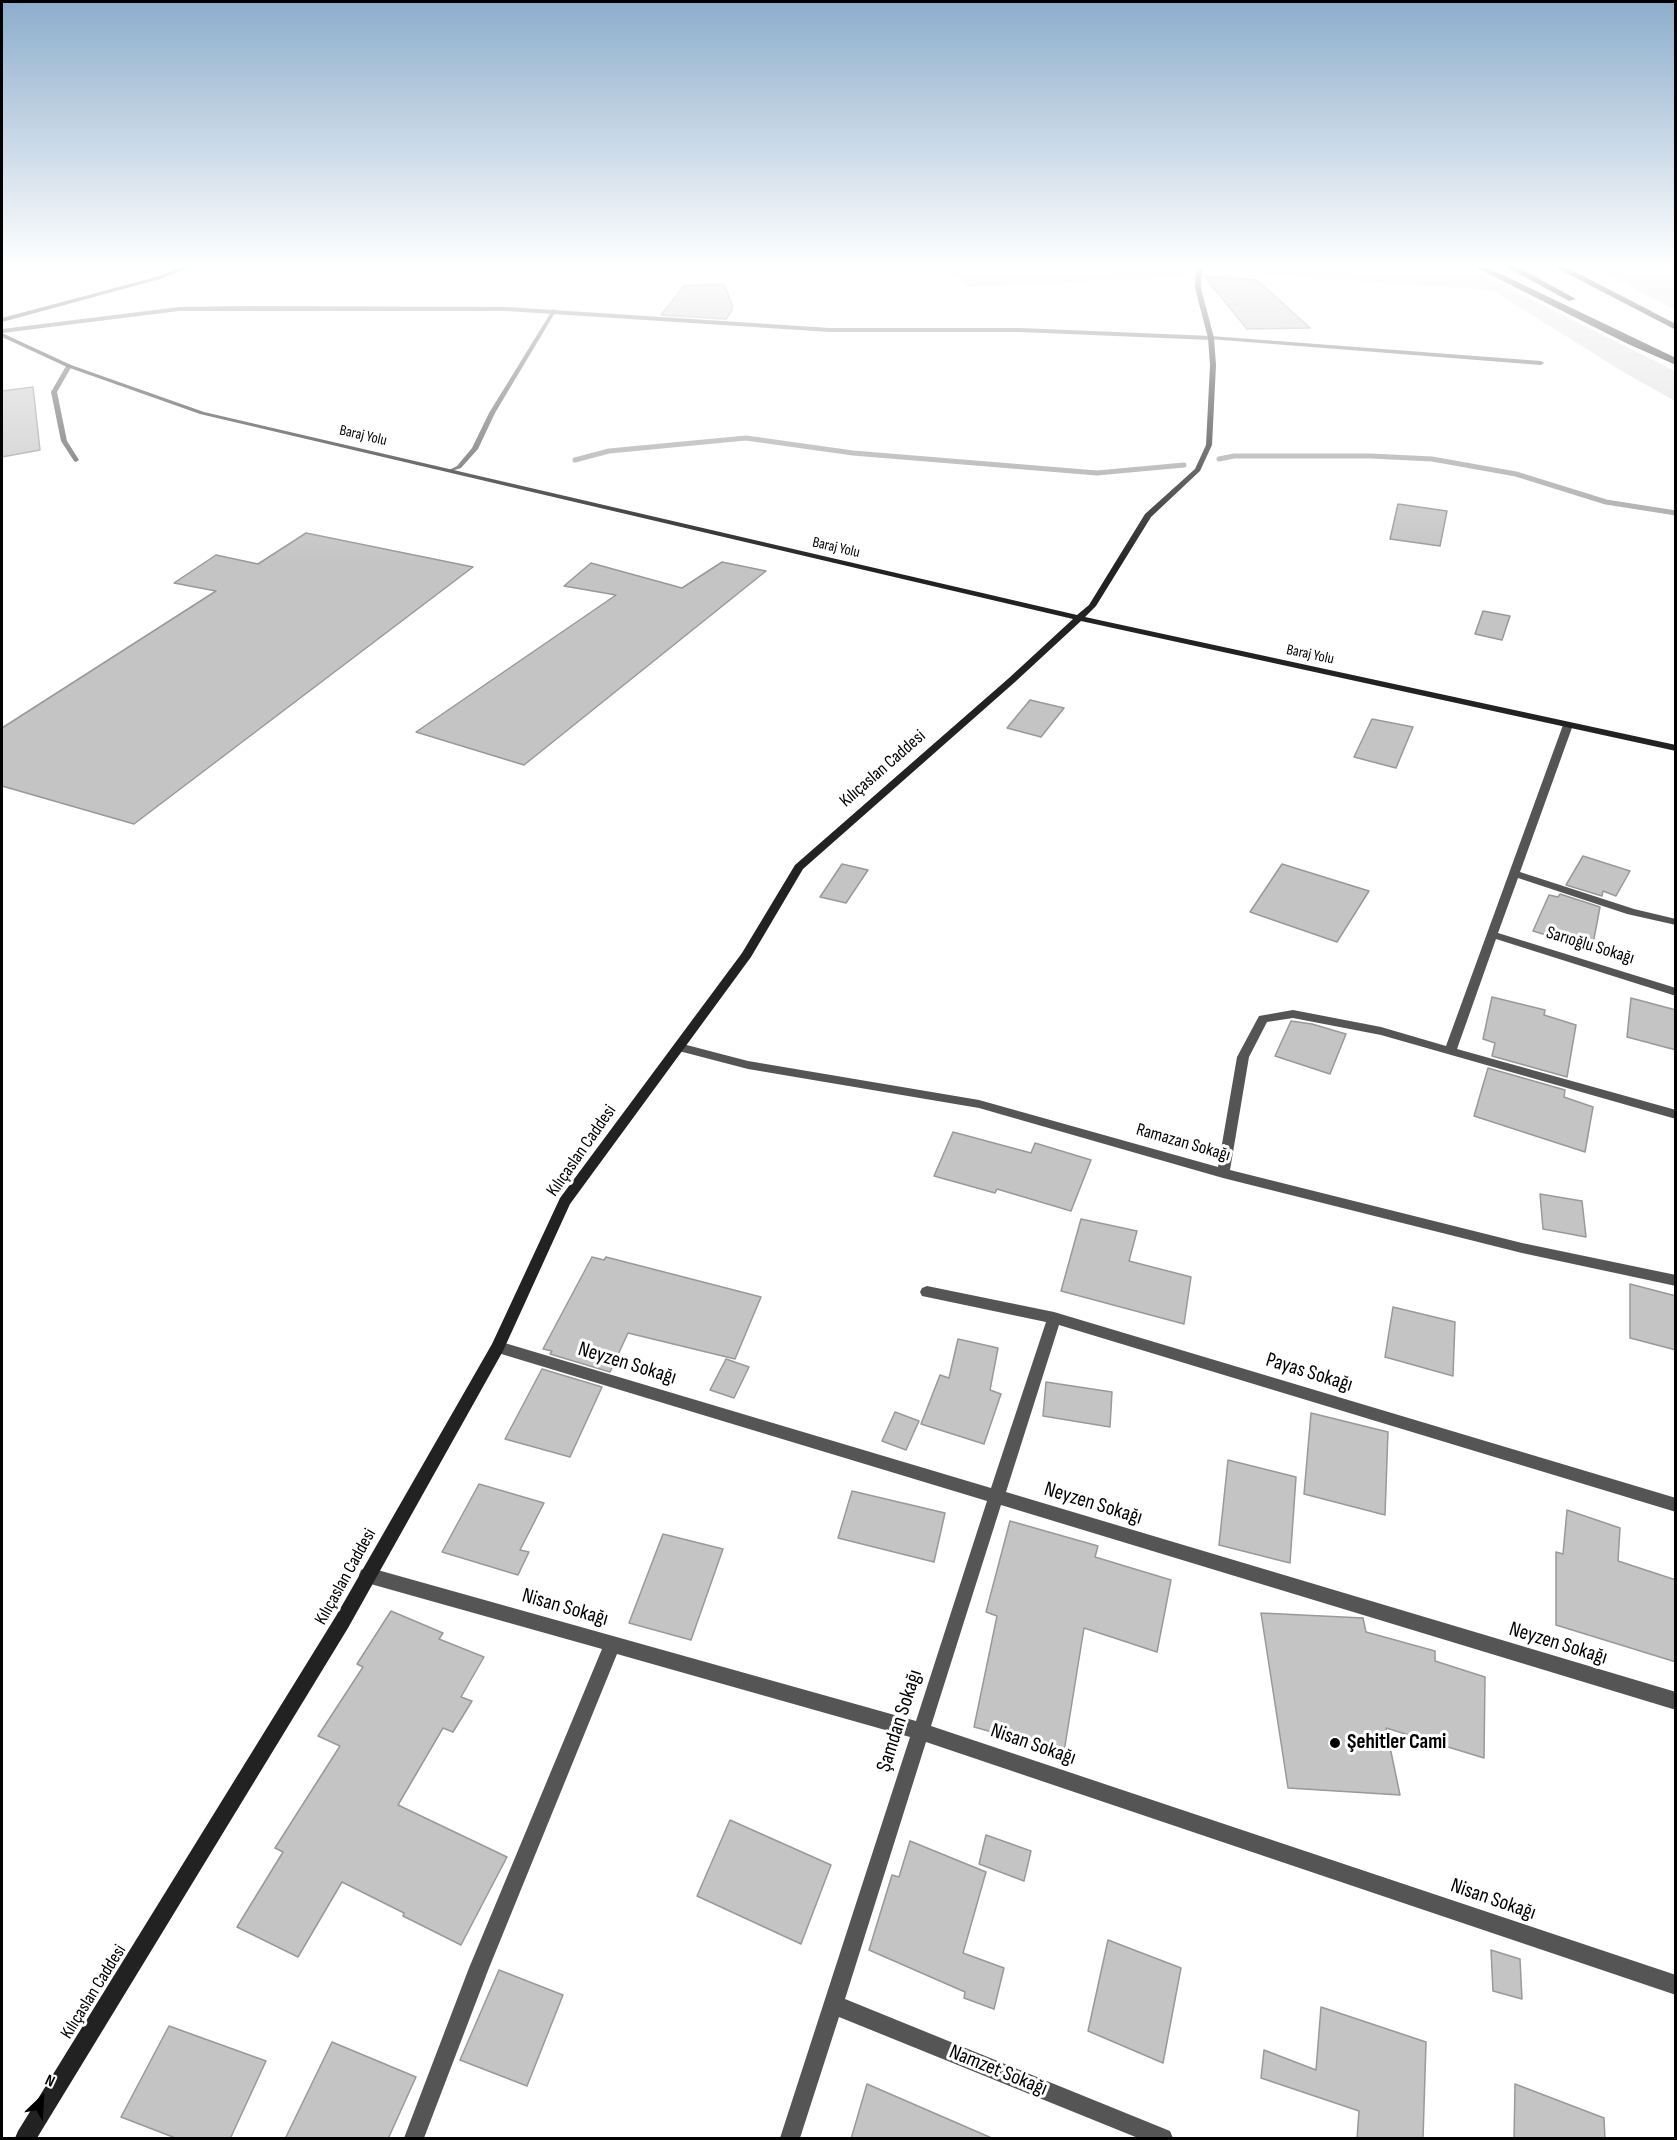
<!DOCTYPE html>
<html>
<head>
<meta charset="utf-8">
<style>
  body { margin:0 }
  #map { position:relative; width:1677px; height:2140px; overflow:hidden; background:#fff; font-family:"Sofia Sans Condensed",sans-serif }
  canvas { display:block }
  .frame { position:absolute; inset:0; border:3px solid #000; pointer-events:none }
  .north { position:absolute; left:12px; top:2068px; width:60px; height:60px; -webkit-text-stroke:4px #fff; paint-order:stroke; rotate:25deg; font-size:16px; font-weight:700; line-height:24px; text-align:center; color:#000 }
  .north::after { content:''; display:block; margin:auto; width:21px; height:27px; background:#000; clip-path:polygon(50% 0,100% 100%,50% 72%,0 100%) }
</style>
</head>
<body>
<div id="map">
<canvas width="1677" height="2140"></canvas>
<div class="frame"></div>
<div class="north">N</div>
</div>
<script>
const context = document.querySelector('canvas').getContext('2d');
context.lineJoin = 'round';
function paint(path, color) {
  context.fillStyle = color;
  context.fill(path, 'evenodd');
}
function toPath(rows) {
  const path = new Path2D();
  for (const r of rows) {
    path.moveTo(r[0], r[1]);
    for (let i = 2; i < r.length; i += 2) path.lineTo(r[i], r[i + 1]);
  }
  return path;
}
function trace(path, color, width, dash) {
  context.strokeStyle = color;
  context.lineWidth = width;
  context.lineCap = dash ? 'butt' : 'round';
  context.setLineDash(dash || []);
  context.stroke(path);
}
function drawText(font, color, halo, rows, align = 'center') {
  context.font = font + ' "Sofia Sans Condensed",sans-serif';
  context.lineWidth = 6;
  context.setLineDash([]);
  context.textBaseline = 'middle';
  context.strokeStyle = halo;
  context.fillStyle = color;
  for (const [text, x, y, turn = 0] of rows) {
    context.save();
    context.translate(x, y);
    context.rotate((+turn || 0) * Math.PI / 180);
    context.textAlign = isNaN(turn) ? turn : align;
    if (halo) context.strokeText(text, 0, 0);
    context.fillText(text, 0, 0);
    context.restore();
  }
}
paint(toPath([
  [942,265,1462,265,1675,371,1675,401,1625,373,1492,290,1206,270,1187,270,1188,276,969,287],
  [1590,265,1675,265,1675,310]
]), '#dcdcdc');
trace(toPath([
  [1219,459,1234,456,1371,456,1432,459,1516,474,1606,502,1676,513],
  [575,460,609,451,746,438,853,453,1097,473,1184,465]
]), '#a3a3a3', 5);
const building = toPath([
  [1204,276,1257,280,1310,328,1247,329,1204,276],
  [724,284,732,304,732,310,726,319,661,315,684,286,724,284],
  [33,387,40,450,2,457,2,391,33,387],
  [1398,504,1447,511,1440,546,1390,539,1398,504],
  [306,533,473,567,134,824,2,786,2,728,216,591,174,583,216,555,258,564,306,533],
  [722,562,766,571,524,765,416,732,616,595,564,586,591,563,682,588,722,562],
  [1483,611,1510,616,1502,640,1475,634,1483,611],
  [1030,700,1064,708,1041,737,1007,728,1030,700],
  [1372,719,1413,727,1396,768,1354,757,1372,719],
  [1583,856,1630,871,1616,896,1603,891,1602,896,1566,885,1583,856],
  [842,864,868,870,846,903,820,897,842,864],
  [1282,864,1369,891,1337,942,1250,912,1282,864],
  [1560,894,1600,907,1592,949,1533,931,1549,895,1558,897,1560,894],
  [1492,997,1545,1010,1544,1015,1576,1025,1567,1077,1492,1056,1495,1043,1483,1039,1492,997],
  [1631,998,1676,1010,1676,1050,1627,1037,1631,998],
  [1291,1021,1312,1024,1346,1034,1330,1074,1275,1056,1291,1021],
  [1488,1068,1565,1090,1564,1097,1593,1107,1585,1152,1474,1116,1488,1068],
  [953,1132,1031,1153,1035,1143,1091,1160,1071,1211,997,1189,995,1193,934,1176,953,1132],
  [1540,1194,1582,1201,1586,1237,1543,1229,1540,1194],
  [1081,1219,1137,1231,1129,1261,1191,1277,1184,1324,1061,1291,1081,1219],
  [592,1257,604,1260,606,1257,761,1297,735,1359,628,1333,610,1372,550,1354,552,1351,543,1349,592,1257],
  [1630,1284,1676,1296,1676,1350,1630,1338,1630,1284],
  [1393,1307,1455,1322,1453,1376,1385,1357,1393,1307],
  [958,1339,998,1348,990,1390,1001,1394,984,1444,921,1424,940,1375,949,1378,958,1339],
  [726,1359,749,1367,734,1398,710,1390,726,1359],
  [542,1369,602,1387,570,1457,505,1439,542,1369],
  [1046,1382,1112,1392,1110,1427,1043,1416,1046,1382],
  [895,1412,919,1421,906,1450,882,1441,895,1412],
  [1311,1413,1388,1432,1385,1515,1304,1494,1311,1413],
  [1228,1460,1296,1477,1290,1563,1219,1545,1228,1460],
  [479,1484,544,1503,520,1550,529,1552,518,1575,442,1552,479,1484],
  [852,1491,945,1513,934,1562,838,1538,852,1491],
  [1567,1510,1620,1528,1618,1561,1676,1580,1676,1662,1556,1625,1556,1552,1563,1554,1567,1510],
  [1010,1521,1098,1546,1095,1557,1171,1580,1157,1652,1084,1628,1064,1752,974,1727,997,1616,986,1612,1010,1521],
  [663,1534,723,1549,691,1640,629,1623,663,1534],
  [391,1611,443,1633,439,1639,484,1657,461,1697,472,1701,453,1732,443,1728,398,1805,507,1857,461,1945,403,1916,404,1913,342,1882,298,1957,237,1927,283,1852,275,1848,340,1746,318,1736,363,1667,357,1664,391,1611],
  [1261,1613,1363,1618,1366,1632,1435,1651,1435,1661,1485,1677,1484,1758,1386,1728,1400,1795,1288,1788,1261,1613],
  [730,1820,831,1865,801,1944,697,1896,730,1820],
  [986,1835,1031,1851,1024,1881,979,1864,986,1835],
  [910,1841,986,1872,963,1953,1004,1968,994,2009,964,1998,965,1992,869,1950,892,1875,899,1877,910,1841],
  [1108,1940,1181,1968,1163,2063,1088,2031,1108,1940],
  [1491,1950,1520,1959,1522,1999,1493,1991,1491,1950],
  [499,1970,563,1995,527,2086,460,2060,499,1970],
  [1321,2007,1426,2042,1423,2139,1357,2139,1359,2111,1261,2078,1264,2050,1316,2070,1321,2007],
  [169,2026,266,2061,230,2139,178,2139,121,2117,169,2026],
  [332,2042,416,2077,388,2139,285,2139,332,2042],
  [867,2084,994,2139,851,2139,867,2084],
  [1515,2084,1604,2118,1605,2139,1514,2139,1515,2084]
]);
paint(building, '#c4c4c4');
trace(building, '#999', 1.5);
paint(toPath([
  [553,309,556,311,495,413,478,449,461,468,449,472,449,470,457,466,472,448,489,413,553,309],
  [1211,336,1541,361,1544,363,1541,365,1209,339,1211,336]
]), '#555');
paint(toPath([
  [247,306,507,307,830,328,1020,328,1211,336,1214,338,1211,340,1020,332,830,332,507,311,179,311,2,333,2,329,179,307,247,306],
  [69,364,72,366,57,392,67,441,79,460,76,462,74,461,61,441,51,392,66,366,69,364],
  [1568,722,1573,725,1520,872,1634,909,1676,919,1676,925,1627,914,1518,878,1498,933,1676,988,1676,996,1496,939,1457,1049,1676,1110,1676,1119,1381,1035,1293,1018,1267,1022,1249,1057,1230,1170,1522,1243,1676,1275,1676,1286,1522,1253,1223,1178,979,1108,748,1069,675,1050,673,1047,679,1043,748,1061,979,1100,1218,1167,1237,1057,1259,1016,1293,1010,1381,1027,1446,1046,1563,725,1568,722],
  [927,1286,1054,1312,1676,1498,1676,1512,1059,1325,1006,1492,1676,1692,1676,1710,1001,1505,931,1726,1676,1975,1676,1995,926,1742,845,1999,1170,2131,1173,2138,1138,2138,839,2017,800,2138,780,2138,910,1737,617,1654,489,1968,424,2138,404,2138,469,1968,602,1649,367,1583,361,1580,359,1575,361,1570,367,1567,916,1721,987,1501,498,1353,493,1351,491,1347,493,1343,498,1341,991,1488,1046,1322,922,1296,920,1292,922,1288,927,1286]
]), '#555');
paint(toPath([
  [188,265,196,265,160,279,2,322,2,318,156,277,188,265],
  [1196,265,1202,265,1201,288,1214,338,1216,365,1212,445,1200,471,1151,517,1096,606,1085,617,1676,745,1676,751,1081,621,1015,682,803,869,751,957,570,1204,503,1351,348,1628,37,2138,15,2138,18,2131,336,1616,492,1344,560,1198,742,953,795,865,1009,678,1073,619,200,414,67,367,2,337,2,333,71,365,204,412,1077,615,1089,605,1145,514,1195,469,1206,445,1210,365,1208,338,1195,288,1196,265]
]), '#222');
paint(toPath([
  [1471,265,1482,265,1676,358,1676,365,1628,344,1471,265],
  [1503,265,1514,265,1576,299,1569,301,1503,265],
  [1551,265,1562,265,1676,324,1676,330,1551,265]
]), '#000');
const sky = context.createLinearGradient(0, 0, 0, 565);
sky.addColorStop(0, '#8cadcc');
sky.addColorStop(0.47, '#fff');
sky.addColorStop(1, '#ffffff00');
context.fillStyle = sky;
context.fillRect(0, 0, 1677, 565);
for (const [x, y, r, color] of [
  [1335,1743,6,"#000"]
]) {
  const dot = new Path2D();
  dot.arc(x, y, r, 0, 2 * Math.PI);
  context.fillStyle = color;
  context.fill(dot);
  trace(dot, '#fff', 2);
}
drawText('15px', '#000', '#fff', [
  ["Baraj Yolu",363,436,13],
  ["Baraj Yolu",836,548,13],
  ["Baraj Yolu",1310,655,12]
]);
drawText('18px', '#000', '#fff', [
  ["Kılıçaslan Caddesi",883,769,-41],
  ["Sarıoğlu Sokağı",1590,946,17],
  ["Ramazan Sokağı",1183,1143,16],
  ["Kılıçaslan Caddesi",582,1151,-55],
  ["Kılıçaslan Caddesi",346,1577,-61],
  ["Kılıçaslan Caddesi",94,1992,-58]
]);
drawText('21px', '#000', '#fff', [
  ["Neyzen Sokağı",627,1364,17],
  ["Payas Sokağı",1309,1373,17],
  ["Neyzen Sokağı",1093,1504,17],
  ["Nisan Sokağı",565,1608,16],
  ["Neyzen Sokağı",1558,1644,17],
  ["Şamdan Sokağı",900,1721,-72],
  ["Nisan Sokağı",1033,1745,19],
  ["Nisan Sokağı",1493,1900,19],
  ["Namzet Sokağı",998,2071,22]
]);
drawText('bold 21px', '#000', '#fff', [
  ["Şehitler Cami",1347,1743]
], 'left');
</script>
</body>
</html>
